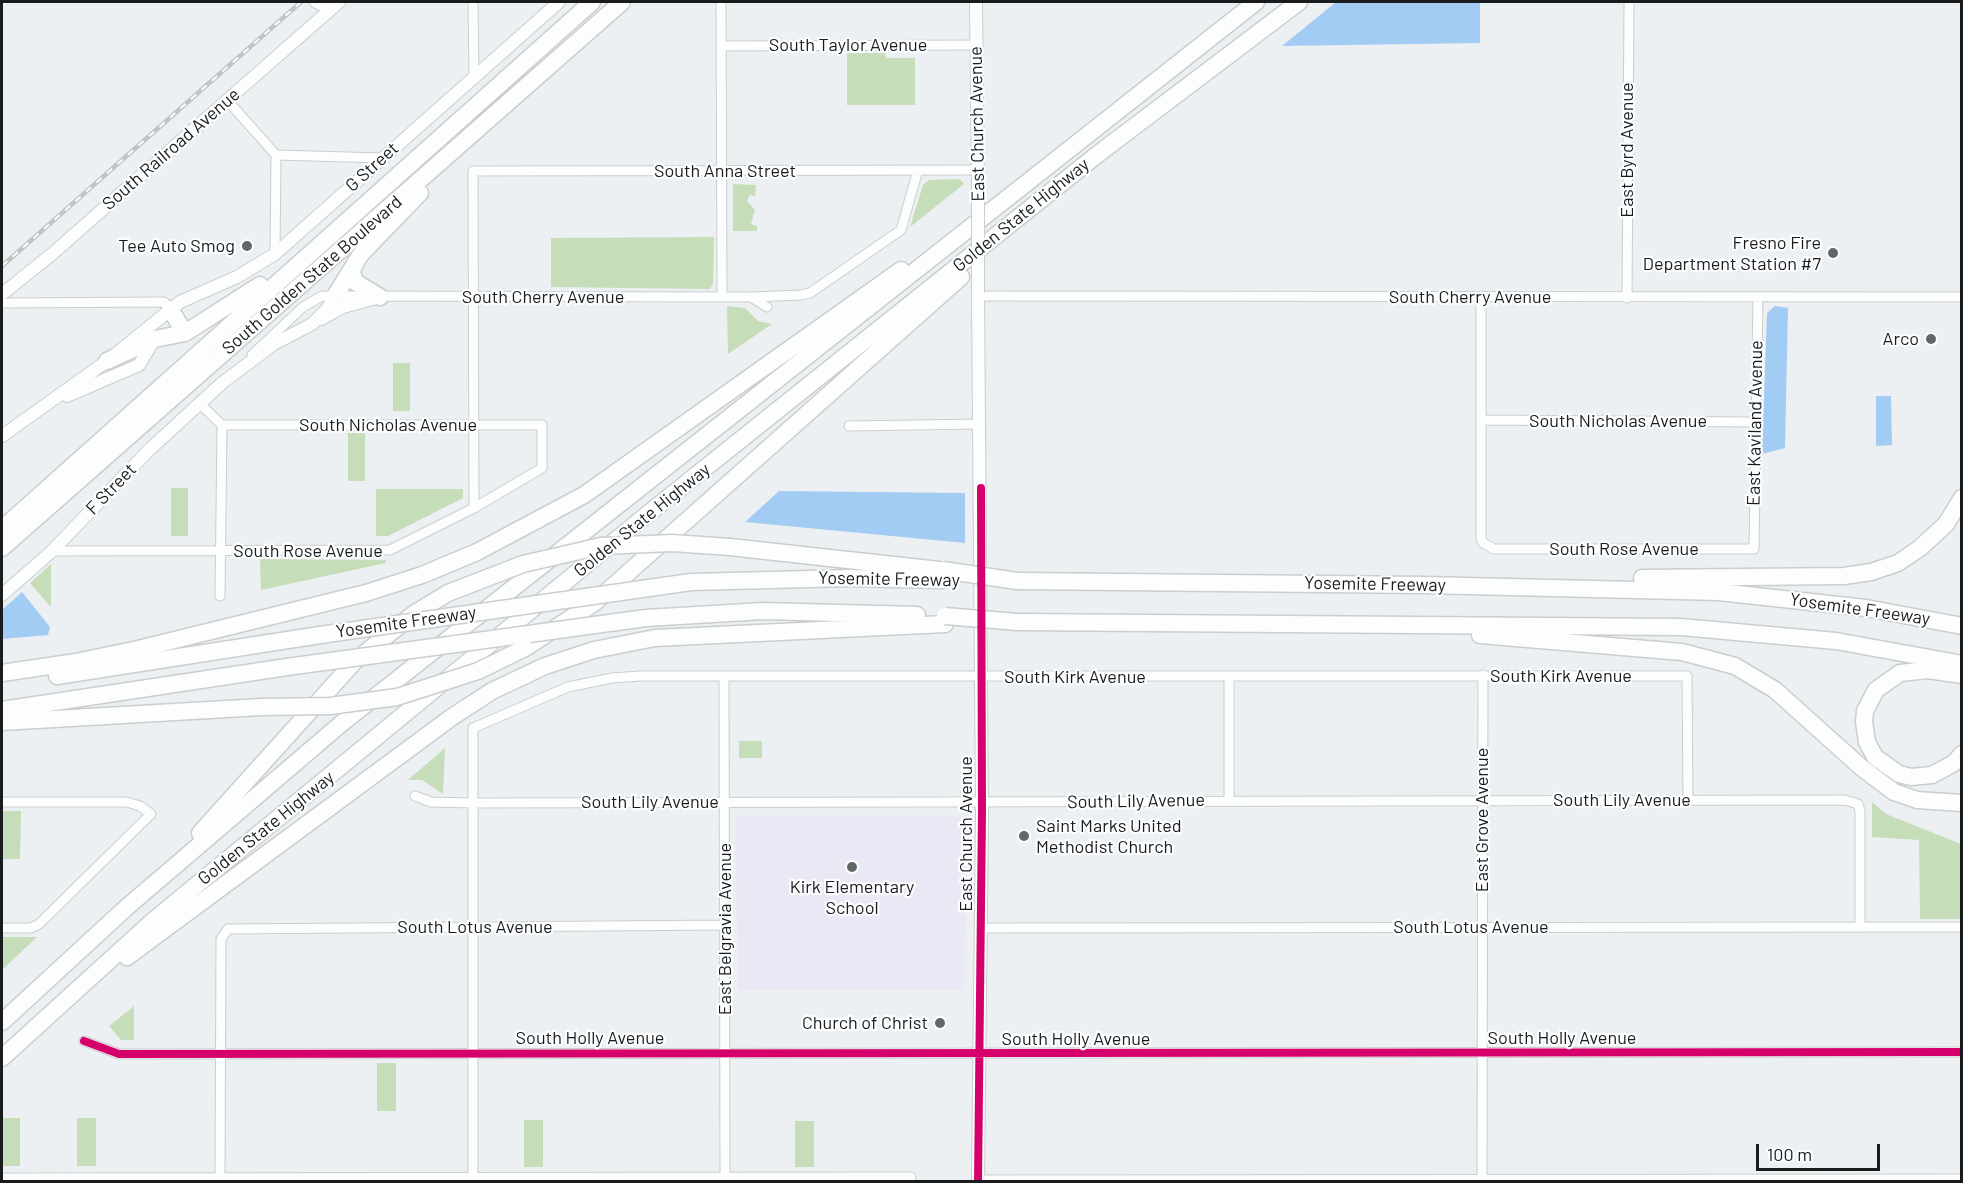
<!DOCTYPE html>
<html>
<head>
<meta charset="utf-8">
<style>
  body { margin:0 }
  #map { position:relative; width:1963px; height:1183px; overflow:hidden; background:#edf0f2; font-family:Barlow,sans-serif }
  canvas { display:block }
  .frame { position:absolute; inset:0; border:3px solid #191b1c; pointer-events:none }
  .scale { position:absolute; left:1756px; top:1144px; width:124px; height:27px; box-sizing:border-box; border:3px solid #191b1c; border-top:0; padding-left:8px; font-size:18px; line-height:21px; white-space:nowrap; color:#191b1c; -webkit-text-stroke:4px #fbfdff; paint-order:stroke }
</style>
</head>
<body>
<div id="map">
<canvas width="1963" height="1183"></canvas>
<div class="frame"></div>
<div class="scale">100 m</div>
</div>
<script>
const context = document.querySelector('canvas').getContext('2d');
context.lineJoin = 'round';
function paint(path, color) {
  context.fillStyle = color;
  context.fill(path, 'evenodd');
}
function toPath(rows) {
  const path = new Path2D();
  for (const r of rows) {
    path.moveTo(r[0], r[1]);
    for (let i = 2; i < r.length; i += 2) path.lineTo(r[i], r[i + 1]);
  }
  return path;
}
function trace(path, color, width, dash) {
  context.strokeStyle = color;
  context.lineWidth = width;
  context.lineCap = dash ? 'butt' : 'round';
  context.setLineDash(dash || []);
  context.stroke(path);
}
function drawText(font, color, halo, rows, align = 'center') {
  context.font = font + ' Barlow,sans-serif';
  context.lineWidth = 4.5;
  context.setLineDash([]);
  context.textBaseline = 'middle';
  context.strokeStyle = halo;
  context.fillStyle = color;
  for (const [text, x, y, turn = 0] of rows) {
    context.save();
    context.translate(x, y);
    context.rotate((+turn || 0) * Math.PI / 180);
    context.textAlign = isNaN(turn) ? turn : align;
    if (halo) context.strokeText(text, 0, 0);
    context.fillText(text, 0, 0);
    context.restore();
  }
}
paint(toPath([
  [735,815,967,815,964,990,738,990]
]), '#ebe8f5');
paint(toPath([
  [847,53,885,53,886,58,915,58,915,105,847,105],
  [960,179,964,184,910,227,923,185,929,180],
  [733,184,756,185,755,196,750,195,747,201,755,210,751,224,757,226,757,231,733,231],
  [714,237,713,284,710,289,551,287,551,238],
  [727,306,745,308,758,321,772,324,728,354],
  [393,363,410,363,410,411,393,411],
  [348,433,365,433,365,481,348,481],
  [171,488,188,488,188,536,171,536],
  [376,489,463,489,463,498,388,536,376,536],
  [260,559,386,560,386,563,261,590],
  [51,564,51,606,50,606,30,583],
  [739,741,762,741,762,758,739,758],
  [445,748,443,794,422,780,408,780],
  [1872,802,1886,814,1961,844,1961,919,1920,919,1919,840,1872,837],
  [2,811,21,811,20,859,2,859],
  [2,937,37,937,2,970],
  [134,1006,134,1040,121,1040,109,1026],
  [377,1063,396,1063,396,1111,377,1111],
  [2,1118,20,1118,20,1166,2,1166],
  [77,1118,96,1118,96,1166,77,1166],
  [524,1120,543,1120,543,1167,524,1167],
  [795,1121,814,1121,814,1167,795,1167]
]), '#c6ddba');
paint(toPath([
  [1336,2,1480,2,1480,43,1282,46],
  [1775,306,1788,308,1785,448,1762,454,1767,313],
  [1876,396,1891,396,1892,445,1876,446],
  [779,491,965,493,965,543,745,522],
  [22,592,50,627,48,635,2,639,2,610]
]), '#a2ccf3');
const minor = toPath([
  [473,2,474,77],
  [721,2,722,297],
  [721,46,976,45],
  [227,100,276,155,275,254],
  [276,155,383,158],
  [978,296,1962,297],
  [1481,296,1481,538,1483,543,1494,549,1754,549,1758,297],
  [753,297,801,295,810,293,901,230,918,170],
  [1627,298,1629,2],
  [2,303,164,302,170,309],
  [252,355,303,307,322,296,751,297,767,307],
  [1482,420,1754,422],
  [849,426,980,424],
  [474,508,473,171,977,170],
  [52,551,390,550,474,508,542,468,542,425,222,425,199,403],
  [220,596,222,425],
  [724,677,725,1182],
  [415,796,431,802,473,803,1845,800,1858,804,1860,811,1860,927],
  [1229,799,1229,676],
  [2,802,127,802,140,806,151,814,39,924,31,928,2,928],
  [980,928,1962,927],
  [84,1041,119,1054,1962,1052],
  [2,1178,911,1177],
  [978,1180,1962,1179],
  [220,1182,221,939,228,929,725,925],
  [473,1182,473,728,568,687,612,678,640,676,1687,676,1688,801],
  [1482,1182,1483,675]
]);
const tertiary = toPath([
  [316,2,330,9],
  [976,2,978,189],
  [2,294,52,254,339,2],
  [321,319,343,307,380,297],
  [67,396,139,365,156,337],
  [2,436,107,361,180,302,237,277,275,254,559,2],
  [2,595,52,551,150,449,222,383,274,344,312,324,327,309,335,296],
  [978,1182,982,812,978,293]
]);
const motorway = toPath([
  [355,263,352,272,355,282,380,297],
  [335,296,361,254,420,193],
  [170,309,185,333,260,285],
  [107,361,155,339,185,333],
  [2,529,592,2],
  [730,547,939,570],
  [2,548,622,2],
  [1642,578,1844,576,1871,572,1898,563,1920,548,1946,524,1962,498],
  [1017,581,1425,585,1719,592,1866,608,1962,626],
  [691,582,849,578,943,580],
  [646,618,763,611,917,615],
  [1017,622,1681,627,1836,641,1962,664],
  [1480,635,1682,652,1735,666,1775,690,1862,768,1894,792,1917,800,1962,803],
  [525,648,594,603,961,277],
  [2,673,76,662,138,649,366,593,422,575,477,552,584,495,901,270],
  [1962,675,1928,670,1900,673,1876,690,1865,711,1864,722,1867,742,1875,757,1899,774,1911,777,1932,775,1954,763,1962,754],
  [57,676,320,635],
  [2,710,287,667],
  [2,722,261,707],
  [200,833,355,661,415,613,448,593],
  [127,957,452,717,492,691,545,666,594,650,655,638,945,624],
  [2,1022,127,907,342,723,1256,2],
  [2,1058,154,920,649,513,1098,154,1299,2]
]);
trace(minor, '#cbcdce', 11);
trace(tertiary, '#cbcdce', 14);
trace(motorway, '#cbcdce', 19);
trace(minor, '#fcfdfd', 9);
trace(tertiary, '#fcfdfd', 12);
trace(motorway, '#fcfdfd', 16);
const rail = toPath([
  [2,266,301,2]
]);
trace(rail, '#c2c3c3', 4.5);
trace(rail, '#fbfdff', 2, [7]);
const tertiaryBridge = toPath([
  [978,189,978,293]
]);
const motorwayBridge = toPath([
  [943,570,1017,581],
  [448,593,523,564,601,546,672,543,730,547],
  [945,616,1017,622],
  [320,635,691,582],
  [287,667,646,618],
  [261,707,330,706,397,697,478,671,525,648]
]);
trace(tertiaryBridge, '#cbcdce', 14, []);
trace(motorwayBridge, '#cbcdce', 19, []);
trace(tertiaryBridge, '#fcfdfd', 12);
trace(motorwayBridge, '#fcfdfd', 16);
trace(toPath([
  [84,1041,119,1054,1962,1052],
  [978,1182,982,812,981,488]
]), '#d6006c', 8);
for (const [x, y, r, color] of [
  [247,246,6,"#636667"],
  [1833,253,6,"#636667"],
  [1931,339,6,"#636667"],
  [1024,836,6,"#636667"],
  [852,867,6,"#636667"],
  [940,1023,6,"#636667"]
]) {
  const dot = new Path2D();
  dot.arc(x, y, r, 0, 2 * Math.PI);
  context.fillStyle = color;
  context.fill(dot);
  trace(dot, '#fbfdff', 2);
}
drawText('18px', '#191b1c', '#fbfdff', [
  ["South Taylor Avenue",848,45],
  ["East Church Avenue",977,124,-91],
  ["South Railroad Avenue",171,149,-41],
  ["East Byrd Avenue",1627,150,-90],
  ["G Street",372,167,-42],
  ["South Anna Street",725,171],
  ["Golden State Highway",1021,215,-39],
  ["South Golden State Boulevard",312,275,-41],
  ["South Cherry Avenue",543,297],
  ["South Cherry Avenue",1470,297],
  ["South Nicholas Avenue",1618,421],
  ["East Kaviland Avenue",1755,423,-89],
  ["South Nicholas Avenue",388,425],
  ["F Street",111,489,-46],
  ["Golden State Highway",642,520,-39],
  ["South Rose Avenue",1624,549],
  ["South Rose Avenue",308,551],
  ["Yosemite Freeway",889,579,1],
  ["Yosemite Freeway",1375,584,1],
  ["Yosemite Freeway",1860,609,8],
  ["Yosemite Freeway",406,622,-8],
  ["South Kirk Avenue",1561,676],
  ["South Kirk Avenue",1075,677],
  ["South Lily Avenue",1622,800],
  ["South Lily Avenue",1136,801,-1],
  ["South Lily Avenue",650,802],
  ["East Grove Avenue",1482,820,-90],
  ["Golden State Highway",266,828,-39],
  ["East Church Avenue",966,834,-90],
  ["South Lotus Avenue",475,927],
  ["South Lotus Avenue",1471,927],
  ["East Belgravia Avenue",725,929,-90],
  ["South Holly Avenue",590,1038],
  ["South Holly Avenue",1562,1038],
  ["South Holly Avenue",1076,1039]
]);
drawText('18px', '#191b1c', '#fbfdff', [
  ["Fresno Fire",1821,243],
  ["Department Station #7",1821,264],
  ["Tee Auto Smog",235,246],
  ["Arco",1919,339],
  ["Saint Marks United",1036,826,"left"],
  ["Methodist Church",1036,847,"left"],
  ["Kirk Elementary",852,887,"center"],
  ["School",852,908,"center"],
  ["Church of Christ",928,1023]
], 'right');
</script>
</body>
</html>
